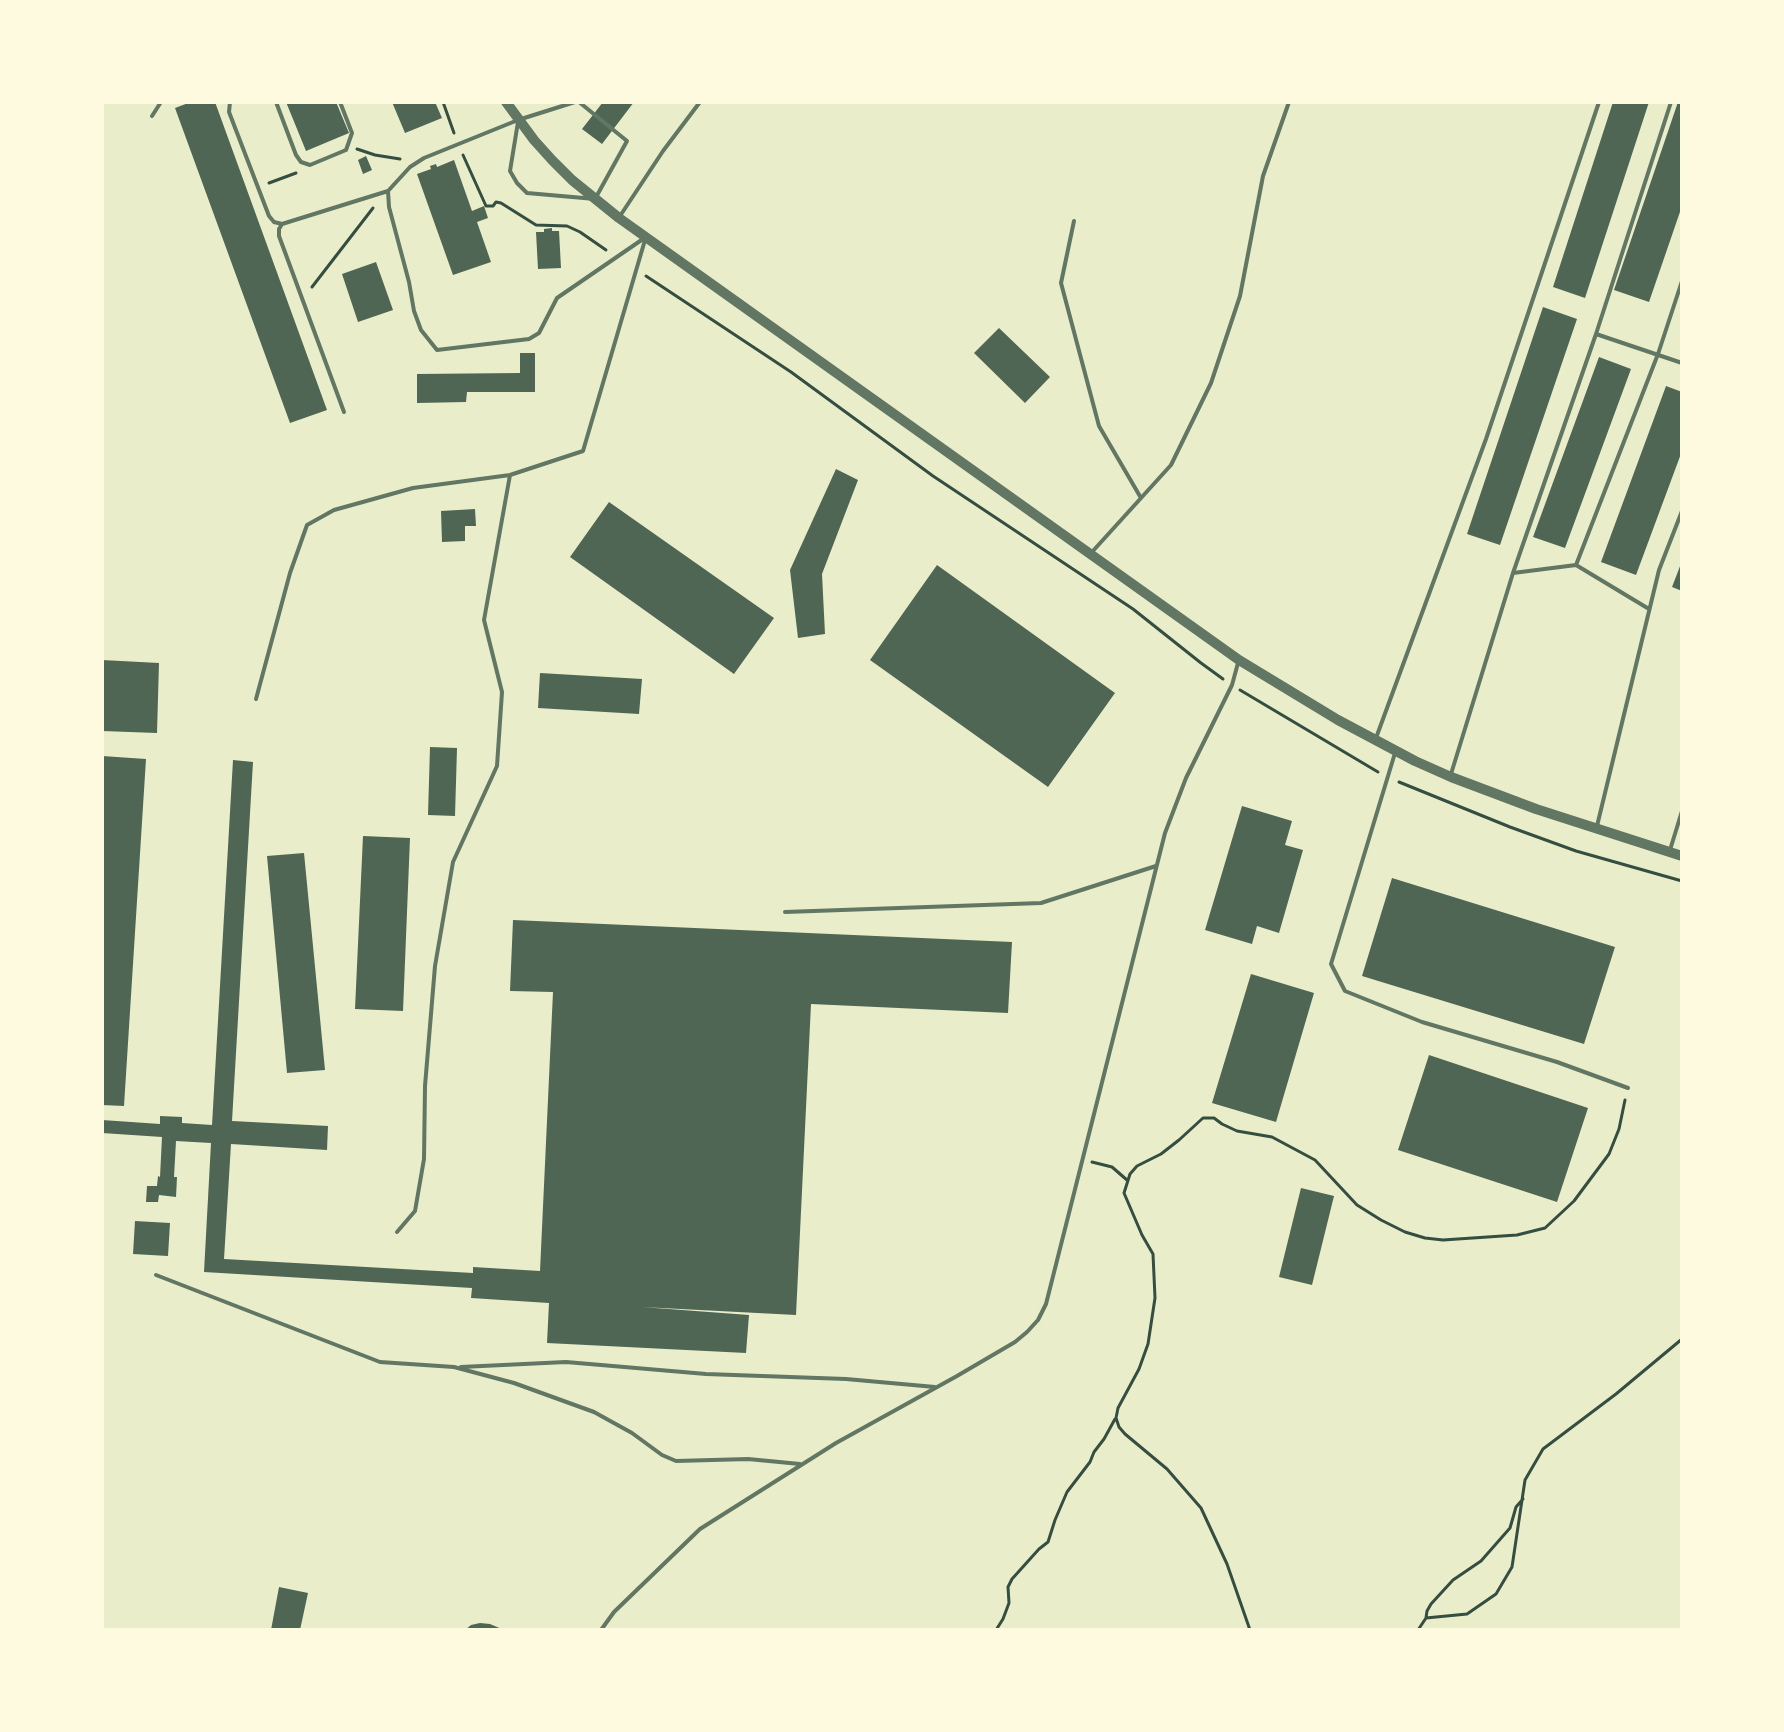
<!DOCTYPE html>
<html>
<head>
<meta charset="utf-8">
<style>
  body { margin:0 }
  #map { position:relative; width:1784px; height:1732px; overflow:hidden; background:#e9edc9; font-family:"Source Sans 3",sans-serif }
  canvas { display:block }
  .frame { position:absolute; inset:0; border:104px solid #fefae0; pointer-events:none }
</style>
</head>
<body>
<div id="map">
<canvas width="1784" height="1732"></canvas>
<div class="frame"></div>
</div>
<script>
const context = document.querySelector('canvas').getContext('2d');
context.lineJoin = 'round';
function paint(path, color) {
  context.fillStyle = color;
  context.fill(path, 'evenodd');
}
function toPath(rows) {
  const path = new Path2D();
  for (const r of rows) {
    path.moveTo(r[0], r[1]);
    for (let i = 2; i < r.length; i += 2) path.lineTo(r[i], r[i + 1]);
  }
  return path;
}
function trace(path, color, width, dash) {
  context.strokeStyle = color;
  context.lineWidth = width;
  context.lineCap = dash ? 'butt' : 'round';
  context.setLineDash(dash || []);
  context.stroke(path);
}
paint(toPath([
  [191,102,215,102,327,410,290,423,175,108],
  [286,102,336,102,349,133,306,151],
  [392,102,435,102,442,118,405,133],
  [603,102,634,102,602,144,582,129],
  [1613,102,1649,102,1585,298,1553,287],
  [1678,102,1682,102,1682,206,1649,302,1614,290],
  [366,156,372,170,363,174,358,160],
  [454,160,472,211,484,206,488,218,477,222,491,262,453,275,417,174,431,169,430,166,436,164,437,167],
  [552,228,552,231,559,231,561,268,538,269,536,232,544,232,544,229],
  [376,262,393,310,358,322,342,274],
  [1543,307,1577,319,1500,545,1467,534],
  [999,328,1050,377,1025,403,974,353],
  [520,353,535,353,535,392,467,392,466,402,417,403,417,374,520,373],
  [1599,357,1631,369,1565,548,1533,537],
  [1666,386,1682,392,1682,451,1636,575,1601,562],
  [836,469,858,480,822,574,825,634,798,638,790,570],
  [609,502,774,618,734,674,570,557],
  [475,509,476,526,465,526,465,541,442,542,441,511],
  [1682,561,1682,591,1672,587],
  [937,565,1115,693,1048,787,870,660],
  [102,660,159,663,157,733,102,731],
  [540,673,642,679,639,714,538,708],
  [430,747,457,748,455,816,428,815],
  [102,756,146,759,124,1106,102,1105],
  [233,760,253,762,232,1121,328,1126,327,1150,231,1144,224,1259,473,1273,473,1267,540,1271,553,992,510,991,513,920,1012,942,1008,1013,811,1004,796,1315,642,1307,749,1315,746,1353,547,1343,549,1303,471,1298,472,1288,204,1272,211,1143,176,1141,174,1177,177,1177,176,1197,159,1195,158,1202,146,1202,147,1186,157,1186,158,1176,160,1177,162,1137,102,1133,102,1120,160,1124,160,1116,182,1117,182,1123,212,1125],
  [1242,806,1292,821,1285,845,1303,850,1279,933,1257,926,1252,944,1205,930],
  [363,836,410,838,403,1011,355,1009],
  [304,853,325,1070,287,1073,267,856],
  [1392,878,1615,947,1584,1044,1362,976],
  [1251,974,1314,993,1276,1122,1212,1103],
  [1429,1055,1588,1108,1557,1202,1398,1150],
  [1301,1188,1334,1196,1312,1285,1279,1277],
  [135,1221,170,1223,168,1256,133,1254],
  [279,1587,308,1593,300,1630,271,1630],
  [480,1623,490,1624,504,1630,465,1630,471,1625]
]), '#4f6655');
trace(toPath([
  [443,102,454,133],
  [357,149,375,155,400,159],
  [463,155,486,206,493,206,496,202,501,203,536,225,567,226,580,232,606,250],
  [269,183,296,173],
  [646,276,791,372,933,476,1133,609,1201,663,1223,679],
  [312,287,373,208],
  [1240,690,1378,772],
  [1399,782,1510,827,1576,851,1682,881],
  [1092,1162,1112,1167,1127,1180],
  [1426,1618,1467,1614,1496,1594,1512,1567,1525,1480,1543,1449,1616,1394,1682,1339],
  [996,1630,1003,1619,1009,1603,1008,1587,1012,1579,1039,1549,1048,1542,1055,1520,1067,1492,1090,1462,1094,1452,1104,1439,1115,1419],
  [1250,1630,1227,1564,1201,1508,1167,1469,1125,1434,1119,1427,1116,1418,1118,1408,1139,1369,1148,1344,1155,1298,1153,1254,1142,1235,1124,1193,1130,1174,1137,1166,1161,1154,1179,1140,1203,1118,1214,1118,1222,1124,1237,1131,1272,1137,1315,1160,1357,1205,1381,1220,1405,1232,1425,1238,1443,1240,1517,1235,1545,1228,1574,1201,1609,1154,1619,1129,1625,1100],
  [1418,1630,1426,1618,1427,1611,1431,1604,1453,1580,1481,1561,1510,1528,1516,1507,1523,1499]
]), '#344e41', 3);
trace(toPath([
  [230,102,229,112,269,216,274,222,282,224,388,191,389,207,409,282,414,311,421,330,437,350,529,339,539,333,557,298,643,239],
  [276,102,296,155,301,162,310,165,346,150,352,133,340,102],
  [1671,102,1596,334,1682,363],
  [152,116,161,102],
  [518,122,510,171,517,183,527,193,595,199,627,141,579,102],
  [388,191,410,167,424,158,518,120,575,102],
  [620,216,663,151,700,102],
  [1074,221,1061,283,1099,426,1141,498],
  [282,224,279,229,279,236,344,412],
  [1092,552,1171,465,1211,383,1240,296,1263,176,1289,102],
  [1576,565,1649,609],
  [1513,573,1596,334],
  [256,699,290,573,307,525,334,510,413,488,510,475,583,451,645,240],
  [1376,738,1486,439,1599,102],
  [1395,753,1331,964,1345,991,1422,1022,1557,1062,1628,1088],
  [1451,774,1513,573,1576,565,1658,354,1682,281],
  [1597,826,1659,570,1682,511],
  [1670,850,1682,811],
  [785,912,1041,903,1156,866],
  [397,1232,415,1211,424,1159,425,1086,435,966,453,862,497,766,502,692,484,620,510,475],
  [156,1275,380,1362,454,1367,514,1383,594,1412,632,1433,662,1455,676,1461,748,1459,800,1464],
  [461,1367,566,1362,706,1374,846,1379,935,1387],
  [601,1630,614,1612,700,1529,836,1443,957,1376,1015,1342,1027,1332,1038,1320,1046,1304,1165,833,1186,778,1232,685,1238,663]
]), '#617663', 4);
trace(toPath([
  [506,102,534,140,552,160,572,180,619,218,1239,660,1338,720,1415,761,1451,777,1536,809,1682,856]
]), '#617663', 10);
</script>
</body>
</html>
